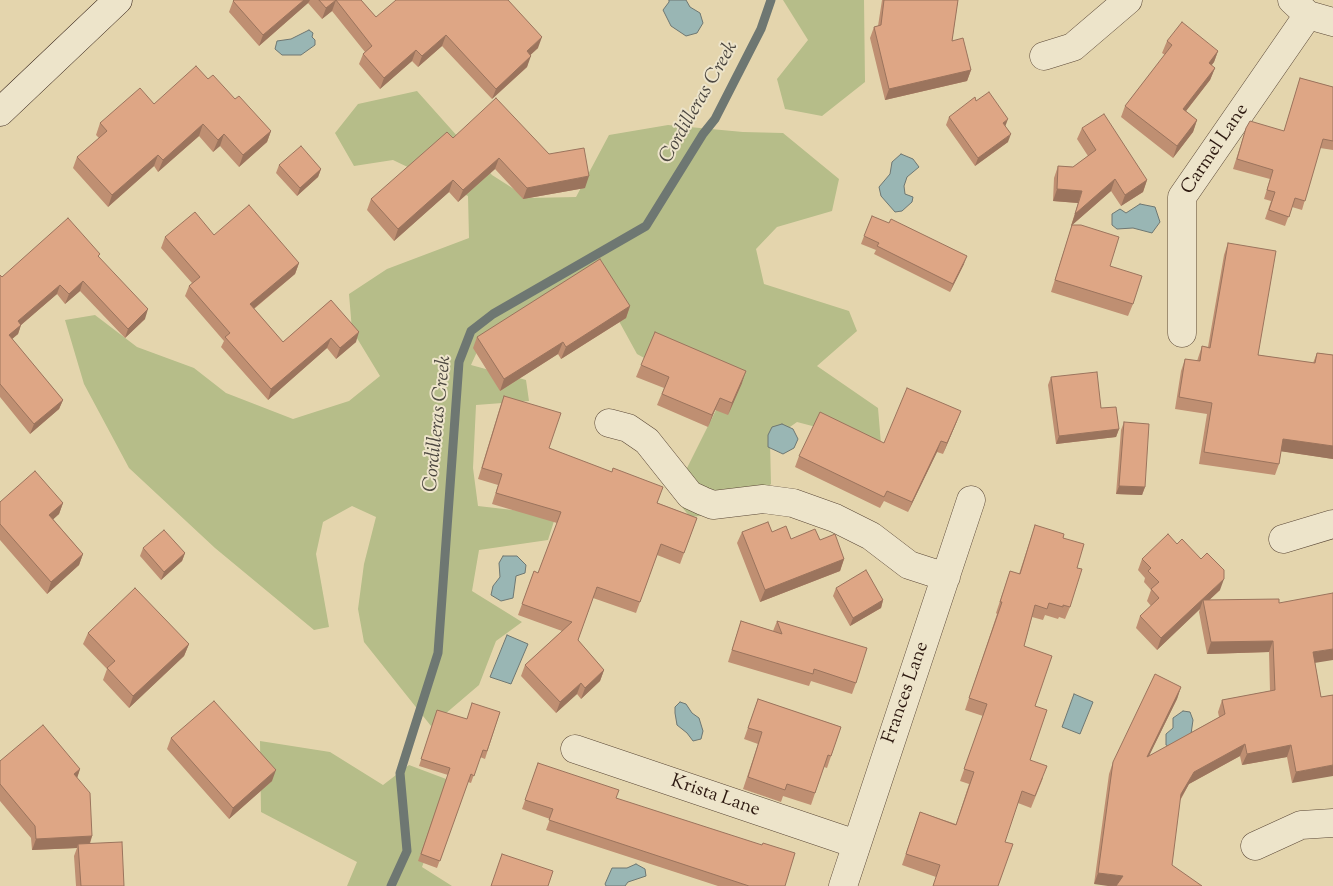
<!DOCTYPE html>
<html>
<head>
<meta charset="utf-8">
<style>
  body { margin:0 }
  canvas { display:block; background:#e4d5ad }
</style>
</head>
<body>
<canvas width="1333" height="886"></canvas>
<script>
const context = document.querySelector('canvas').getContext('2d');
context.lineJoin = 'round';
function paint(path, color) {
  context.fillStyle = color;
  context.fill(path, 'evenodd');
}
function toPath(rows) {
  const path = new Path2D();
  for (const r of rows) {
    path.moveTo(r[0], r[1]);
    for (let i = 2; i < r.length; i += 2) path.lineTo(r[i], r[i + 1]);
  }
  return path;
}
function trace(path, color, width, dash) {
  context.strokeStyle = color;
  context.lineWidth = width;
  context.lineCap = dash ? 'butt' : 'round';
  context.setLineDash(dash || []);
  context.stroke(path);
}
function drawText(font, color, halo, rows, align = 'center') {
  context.font = font + ' "Sorts Mill Goudy",serif';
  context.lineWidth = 4;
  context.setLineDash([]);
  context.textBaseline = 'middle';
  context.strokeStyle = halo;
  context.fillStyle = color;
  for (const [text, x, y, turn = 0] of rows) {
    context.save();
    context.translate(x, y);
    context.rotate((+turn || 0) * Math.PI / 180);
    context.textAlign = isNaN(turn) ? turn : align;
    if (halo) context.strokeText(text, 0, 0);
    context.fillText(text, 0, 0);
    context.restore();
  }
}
paint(toPath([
  [783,0,864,0,865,82,822,116,785,109,777,79,808,40],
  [417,91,492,175,528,198,576,197,609,135,668,125,743,132,783,133,839,179,832,211,777,227,756,249,764,284,849,311,857,331,817,366,878,408,881,444,797,422,770,441,771,484,739,512,690,517,673,496,719,404,690,383,637,354,609,303,481,343,471,365,526,380,529,401,476,405,473,468,478,506,556,515,548,540,479,550,472,591,522,622,496,641,479,685,431,726,364,642,358,609,364,564,376,517,352,506,323,522,316,554,329,627,314,630,215,548,129,468,84,384,65,320,95,315,137,347,194,368,226,393,293,419,349,401,380,376,352,330,349,294,387,269,469,238,468,196,393,160,354,166,335,133,358,104],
  [260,741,330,752,383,785,409,765,454,782,422,867,452,886,347,886,357,862,261,812]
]), '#b6bd89');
const water = toPath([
  [669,0,686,0,690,7,700,13,703,23,697,33,686,36,671,26,663,10,669,2,669,0],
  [309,30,313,33,312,37,315,40,315,45,301,55,282,55,275,49,277,41,291,39,309,30],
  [901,154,913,159,919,167,907,177,904,186,905,194,913,197,912,202,902,211,895,212,881,196,879,187,890,174,892,162,901,154],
  [1140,204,1155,207,1160,222,1152,233,1133,228,1117,229,1112,225,1112,214,1120,209,1126,213,1140,204],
  [782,424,793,429,798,439,794,448,783,454,768,447,768,435,772,427,782,424],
  [503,556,517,556,526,565,525,573,516,576,513,598,501,601,491,595,493,586,500,577,499,563,503,556],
  [507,635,528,644,511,684,490,677,507,635],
  [1074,694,1093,702,1080,734,1062,727,1074,694],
  [680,702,686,704,692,713,699,718,703,731,701,739,693,741,687,733,677,725,675,713,675,707,680,702],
  [1183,711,1190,712,1193,720,1191,734,1178,750,1166,745,1166,734,1173,728,1173,718,1183,711],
  [636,864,645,869,646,876,628,882,625,886,606,886,605,884,612,868,627,868,636,864]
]);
paint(water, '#99b6b4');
trace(water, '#6e7772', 1);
trace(toPath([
  [391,886,407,851,400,773,438,653,459,362,471,331,493,314,646,226,703,134,715,119,761,29,771,0]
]), '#6e7772', 9);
const minor = toPath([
  [1292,0,1308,15,1333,22],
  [1044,56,1073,47,1128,0],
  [1182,333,1182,197,1308,15],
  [609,423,628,428,647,441,690,495,703,501,713,505,763,499,793,503,835,518,871,536,909,565,946,577],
  [1283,539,1333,524],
  [575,749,856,844],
  [1255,846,1301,825,1333,823],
  [843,886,971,500]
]);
const secondary = toPath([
  [0,112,118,0]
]);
trace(minor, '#5b4837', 29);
trace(secondary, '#2d1910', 29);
trace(minor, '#ede4ca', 28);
trace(secondary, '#ede4ca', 28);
paint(toPath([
  [234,0,361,0,376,17,538,48,530,55,527,67,492,99,442,46,418,67,412,61,380,89,359,64,363,54,365,52,332,11,322,19,308,3,259,46,229,12,233,1],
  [882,0,958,0,952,41,971,70,967,81,885,100,870,38,874,27,878,26],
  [1167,41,1218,51,1214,62,1211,66,1215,68,1210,80,1186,111,1197,120,1193,132,1173,158,1121,117,1125,106,1165,55,1162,53],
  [1300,78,1333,87,1333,150,1320,148,1302,210,1292,207,1285,226,1265,219,1271,201,1264,199,1270,179,1233,169,1246,128,1284,131],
  [208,79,235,99,271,131,267,142,239,167,220,146,213,152,199,136,158,172,154,166,108,207,73,168,77,157,99,138,96,135,100,123,154,104],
  [976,101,1008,142,975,166,946,125,949,117],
  [1082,128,1147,180,1143,192,1121,206,1111,191,1071,226,1078,203,1053,201,1054,178,1058,166,1073,167,1088,156,1077,139],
  [453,138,549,154,585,188,523,199,495,169,458,202,449,192,394,241,367,210,371,199],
  [279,165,321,169,318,177,297,196,276,173],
  [1072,225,1110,266,1133,304,1128,316,1051,292],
  [214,235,299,263,295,274,254,309,283,342,331,300,356,342,336,359,327,348,268,400,221,347,224,341,185,296,189,286,192,283,161,248,165,237],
  [864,236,964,264,950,292,874,254,876,250,861,244],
  [1228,243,1258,355,1313,363,1317,353,1333,355,1333,459,1281,451,1279,464,1275,475,1199,464,1207,414,1175,409,1181,371,1185,359,1197,361,1202,346,1208,347,1224,255],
  [99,257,145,319,125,338,80,291,65,304,57,294,21,325,18,334,12,339,63,400,59,409,30,434,0,397,0,275,2,277],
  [630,306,626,318,561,359,558,354,500,391,473,348,477,337],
  [641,365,742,383,728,415,715,410,708,427,657,405,664,388,636,377],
  [1051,377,1101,408,1119,429,1116,437,1056,444,1048,385],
  [504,396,549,448,658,503,697,518,680,564,657,555,636,613,593,598,578,640,604,670,600,681,581,699,577,694,556,713,521,676,525,665,562,631,518,615,534,571,538,573,557,523,492,504,498,485,478,479,500,407],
  [957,421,943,454,937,452,908,512,884,501,880,508,795,467,799,456,884,443],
  [1124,422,1145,487,1142,495,1116,494,1121,430],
  [0,502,63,503,59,514,53,519,83,554,79,565,47,594,0,540],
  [1035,525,1063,538,1077,568,1070,607,1065,619,1059,617,1058,619,1045,615,1043,620,1032,617,1024,646,1035,706,1030,760,1043,778,1031,808,1018,803,936,877,902,865,920,812,956,824,969,784,960,781,983,716,965,710,997,614,996,613,1010,571,1019,574],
  [742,532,772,532,791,539,820,540,844,559,840,571,760,602,737,543],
  [143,548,185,553,182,561,161,580,140,556],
  [1142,559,1220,590,1209,600,1279,603,1315,663,1321,697,1333,695,1292,783,1287,757,1242,765,1240,756,1189,784,1181,799,1094,884,1109,774,1113,762,1181,687,1177,699,1149,756,1219,717,1218,712,1222,700,1270,691,1269,652,1207,654,1199,612,1200,609,1157,650,1136,628,1140,616,1151,606,1147,601,1151,590,1144,582,1145,578,1138,570],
  [836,588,883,600,881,608,850,626,833,596],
  [741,621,773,631,777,621,856,683,852,694,811,681,809,686,728,662],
  [88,633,189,644,184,656,129,708,103,680,107,669,83,644],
  [758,699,841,727,827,768,824,767,811,805,783,796,781,802,743,789,758,744,744,739],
  [437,710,466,719,500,712,485,759,480,757,471,783,468,782,437,868,418,861,448,775,419,766],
  [171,738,272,781,229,819,167,749],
  [0,761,80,769,77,778,92,836,90,844,124,886,76,886,74,856,77,848,32,850,31,838,0,801],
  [538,763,616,798,785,886,718,886,546,830,550,819,522,809]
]), '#bf8f72');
paint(toPath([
  [304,0,310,0,308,3,259,46,263,35],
  [336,0,332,11,322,19,326,8],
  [446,35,442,46,418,67,422,56],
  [542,37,538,48,523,62,527,51],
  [416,50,412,61,380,89,384,78],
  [1218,51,1214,62,1204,75,1209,63],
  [531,56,527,67,492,99,496,89],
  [1215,68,1210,80,1179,120,1183,109],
  [971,70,967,81,885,100,889,89],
  [1008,119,1005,127,1003,123],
  [1197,120,1193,132,1173,158,1177,146],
  [203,124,199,136,158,172,163,160],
  [271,131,267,142,239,167,243,155],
  [224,134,220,146,213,152,218,140],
  [1011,134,1008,142,975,166,978,158],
  [158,155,154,166,108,207,112,195],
  [499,158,495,169,458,202,463,190],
  [321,169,318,177,297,196,300,188],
  [589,176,585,188,523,199,527,188],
  [1115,179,1111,191,1071,226,1075,214],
  [453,180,449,192,394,241,398,229],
  [1147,180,1143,192,1121,206,1125,195],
  [1057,189,1082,191,1078,203,1053,201],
  [967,256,964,264,950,292,953,284],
  [299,263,295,274,246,315,250,304],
  [83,281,80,291,65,304,69,294],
  [60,285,57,294,21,325,18,334,6,344,9,335,18,321],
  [630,306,626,318,561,359,566,347],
  [148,309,145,319,125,338,128,329],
  [359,332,356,342,336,359,340,348],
  [331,338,327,348,268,400,271,389],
  [563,342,558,354,500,391,504,379],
  [746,371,742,383,728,415,732,403],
  [720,398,715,410,708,427,712,415],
  [63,400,59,409,30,434,34,424],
  [961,411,957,421,943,454,947,443],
  [1119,429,1116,437,1056,444,1059,436],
  [1283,439,1333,446,1333,459,1279,451],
  [941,441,937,452,908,512,912,502],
  [1119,486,1145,487,1142,495,1116,494],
  [63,503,59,514,45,527,49,515],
  [185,553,182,561,161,580,164,572],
  [83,554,79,565,47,594,51,582],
  [844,559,840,571,760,602,765,590],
  [1224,579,1220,590,1204,605,1203,600,1200,609,1157,650,1161,638],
  [883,600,881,608,850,626,853,618],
  [1273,641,1269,652,1207,654,1211,642],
  [189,644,184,656,129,708,133,696],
  [1333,649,1333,660,1308,664,1313,652],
  [604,670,600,681,581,699,585,688],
  [581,683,577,694,556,713,560,702],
  [1181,687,1177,699,1143,768,1147,757],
  [1245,744,1240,756,1189,784,1177,805,1181,794,1194,772],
  [1291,745,1287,757,1242,765,1247,754],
  [1333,765,1333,776,1292,783,1296,772],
  [80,769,76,781,74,774],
  [276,770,272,781,229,819,233,808],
  [92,836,88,848,78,844,77,848,32,850,36,839],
  [1098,873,1123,876,1119,886,1108,886,1094,884]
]), '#9b745d');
const building = toPath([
  [234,0,304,0,263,35,233,1,234,0],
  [319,0,336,0,326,8,319,0],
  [336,0,361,0,376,17,396,0,508,0,542,37,527,51,531,56,496,89,446,35,422,56,416,50,384,78,363,54,372,46,336,0],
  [884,0,958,0,952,41,963,38,971,70,889,89,874,27,881,25,884,0],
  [1182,22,1218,51,1209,63,1215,68,1183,109,1197,120,1177,146,1125,106,1172,45,1167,41,1182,22],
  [196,66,208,79,213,75,235,99,239,96,271,131,243,155,224,134,218,140,203,124,163,160,158,155,112,195,77,157,107,131,100,123,140,88,154,104,196,66],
  [1300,78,1333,87,1333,141,1323,139,1305,201,1295,198,1289,217,1269,210,1275,192,1267,190,1273,170,1237,159,1246,128,1250,121,1284,131,1300,78],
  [989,92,1008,119,1003,123,1011,134,978,158,949,117,975,97,976,101,989,92],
  [496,98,549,154,584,148,589,176,527,188,499,158,463,190,453,180,398,229,371,199,447,132,453,138,496,98],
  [1104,114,1147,180,1125,195,1115,179,1075,214,1082,191,1057,189,1058,166,1073,167,1096,150,1082,128,1104,114],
  [301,146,321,169,300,188,279,165,301,146],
  [249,205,299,263,250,304,283,342,331,300,359,332,340,348,331,338,271,389,225,337,230,333,189,286,200,277,165,237,195,212,214,235,249,205],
  [872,216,889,223,891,219,967,256,953,284,877,246,879,243,864,236,872,216],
  [68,218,100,254,98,256,148,309,128,329,83,281,69,294,60,285,18,321,21,325,9,335,63,400,34,424,0,384,0,275,2,277,68,218],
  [1072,225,1081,225,1119,237,1110,266,1142,276,1133,304,1055,280,1072,225],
  [1228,243,1276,251,1258,355,1315,363,1317,353,1333,355,1333,446,1283,439,1279,464,1204,452,1212,403,1179,397,1185,359,1200,361,1202,346,1210,348,1228,243],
  [600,259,630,306,566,347,563,342,504,379,477,337,600,259],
  [655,332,746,371,732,403,720,398,712,415,662,394,669,377,641,365,655,332],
  [1097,372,1101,408,1116,407,1119,429,1059,436,1051,377,1097,372],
  [907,388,961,411,947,443,941,441,912,502,887,491,884,497,799,456,820,412,884,443,907,388],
  [504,396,561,413,549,448,612,472,613,468,663,487,657,503,697,518,684,553,661,544,640,602,597,587,578,640,604,670,585,688,581,683,560,702,525,665,572,622,522,604,534,571,538,573,561,512,496,493,502,474,482,468,504,396],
  [1124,422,1149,424,1145,487,1119,486,1124,422],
  [35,471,63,503,49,515,83,554,51,582,0,524,0,502,35,471],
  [768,522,772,532,786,526,791,539,815,529,820,540,835,534,844,559,765,590,742,532,768,522],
  [1035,525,1064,534,1063,538,1084,544,1077,568,1082,569,1070,607,1063,605,1063,607,1049,603,1047,609,1035,605,1024,646,1052,656,1035,706,1047,710,1030,760,1047,766,1035,796,1022,791,1005,842,1013,844,998,886,933,886,940,865,906,854,920,812,956,825,974,772,964,769,987,704,969,698,1002,602,1000,602,1010,571,1020,574,1035,525],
  [164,530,185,553,164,572,143,548,164,530],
  [1168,534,1177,544,1182,539,1201,559,1207,553,1224,570,1224,579,1161,638,1140,616,1159,598,1151,589,1159,582,1148,571,1151,568,1142,559,1168,534],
  [866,570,883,600,853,618,836,588,866,570],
  [135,588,189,644,133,696,107,668,115,661,88,633,135,588],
  [1333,593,1333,649,1313,652,1321,697,1333,695,1333,765,1296,772,1291,745,1247,754,1245,744,1194,772,1181,794,1172,865,1202,886,1116,886,1123,876,1098,873,1113,762,1155,674,1181,687,1147,757,1225,714,1222,700,1275,690,1273,641,1211,642,1203,600,1279,599,1279,603,1333,593],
  [741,621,782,634,777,621,867,648,856,683,814,669,813,674,732,650,741,621],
  [758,699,841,727,831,756,828,755,815,793,787,784,785,790,748,777,762,732,748,728,758,699],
  [214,701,276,770,233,808,171,738,214,701],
  [472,703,500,712,487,751,483,750,474,776,471,774,440,861,421,854,450,768,421,759,437,710,467,719,472,703],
  [43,725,80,769,74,774,90,793,92,836,36,839,35,826,0,784,0,761,43,725],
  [538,763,619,790,616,798,762,845,763,843,795,853,785,886,749,886,549,820,553,809,525,800,538,763],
  [122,842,124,886,81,886,78,844,122,842],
  [502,854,553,871,548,886,491,886,502,854]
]);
paint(building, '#dea685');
trace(building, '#9b745d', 1);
drawText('19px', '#2d1910', '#ede4ca', [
  ["Carmel Lane",1216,150,-56],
  ["Frances Lane",907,693,-71],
  ["Krista Lane",715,797,19]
]);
drawText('italic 20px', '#4d4841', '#ede4ca', [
  ["Cordilleras Creek",700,103,-60],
  ["Cordilleras Creek",439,424,-84]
]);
</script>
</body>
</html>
